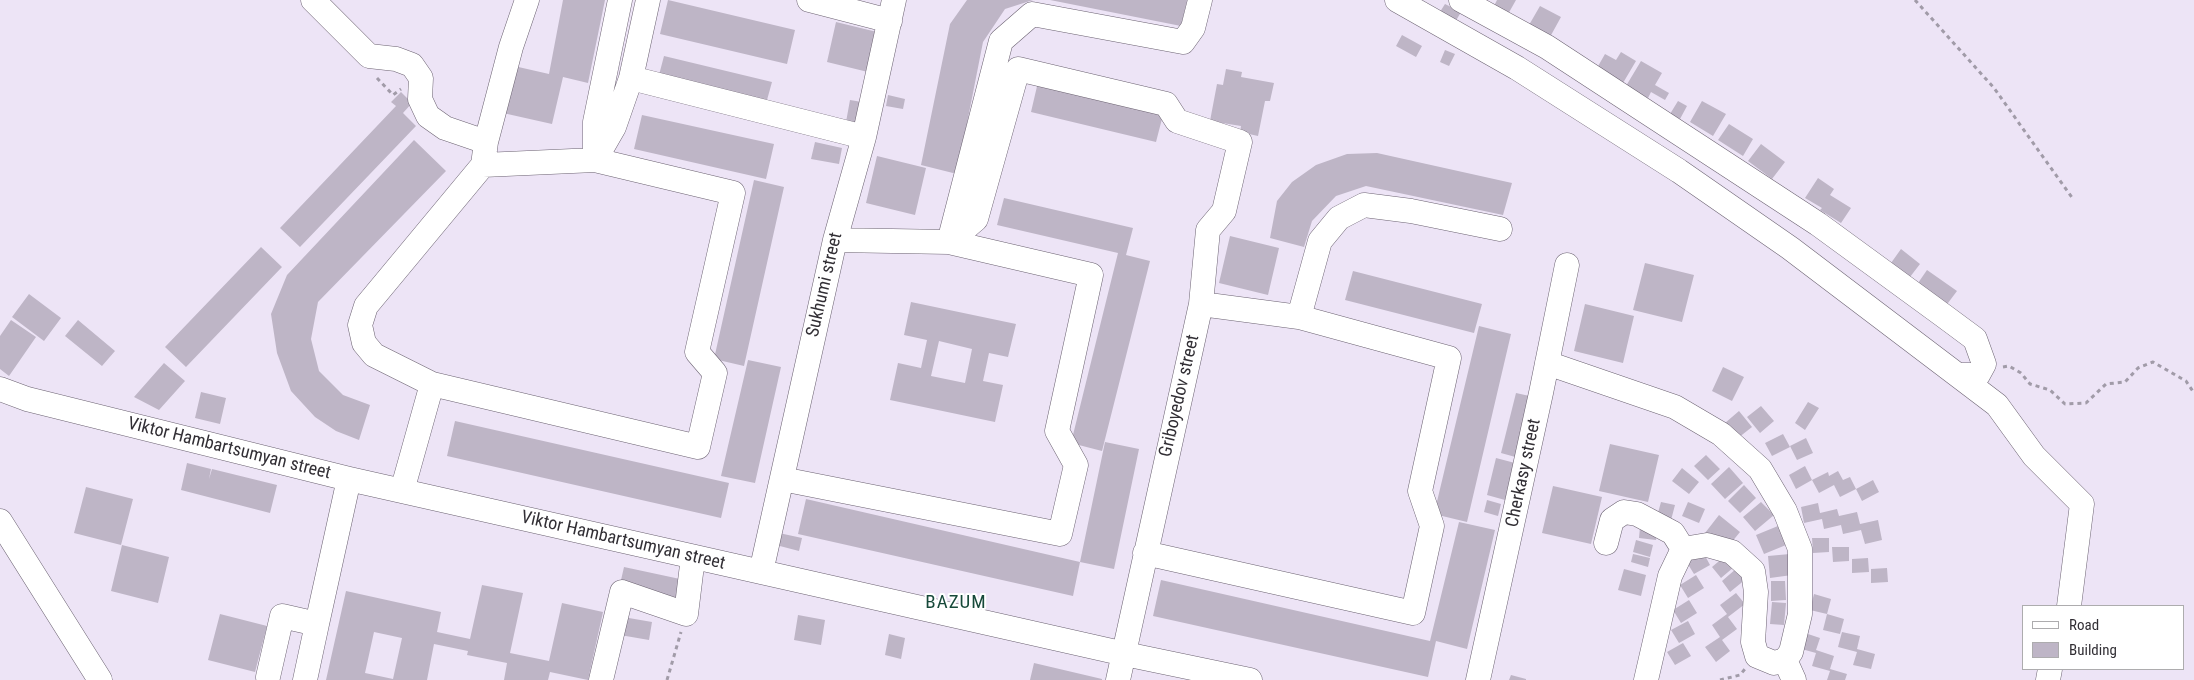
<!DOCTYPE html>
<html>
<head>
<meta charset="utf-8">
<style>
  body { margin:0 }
  #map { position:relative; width:2194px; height:680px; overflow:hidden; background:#ede4f6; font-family:"Roboto Condensed",sans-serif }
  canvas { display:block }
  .legend { position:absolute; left:2022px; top:605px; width:162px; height:65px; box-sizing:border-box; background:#fff; border:1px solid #adacae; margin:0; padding:6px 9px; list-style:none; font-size:15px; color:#322f35 }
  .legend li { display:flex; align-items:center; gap:10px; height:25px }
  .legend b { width:25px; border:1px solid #adacae }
</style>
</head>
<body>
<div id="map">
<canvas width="2194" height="680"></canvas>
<ul class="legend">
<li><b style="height:6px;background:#fff"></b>Road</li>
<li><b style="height:14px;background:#beb5c6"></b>Building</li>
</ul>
</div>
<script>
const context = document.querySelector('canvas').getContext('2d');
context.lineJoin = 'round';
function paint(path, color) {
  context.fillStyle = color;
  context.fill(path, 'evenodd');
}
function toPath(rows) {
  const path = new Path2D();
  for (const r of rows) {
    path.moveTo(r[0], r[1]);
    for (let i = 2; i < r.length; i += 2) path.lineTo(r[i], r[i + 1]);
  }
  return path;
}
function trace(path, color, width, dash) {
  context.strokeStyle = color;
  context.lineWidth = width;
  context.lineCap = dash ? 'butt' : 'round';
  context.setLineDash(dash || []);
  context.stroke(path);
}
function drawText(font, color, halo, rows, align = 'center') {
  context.font = font + ' "Roboto Condensed",sans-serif';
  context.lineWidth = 4;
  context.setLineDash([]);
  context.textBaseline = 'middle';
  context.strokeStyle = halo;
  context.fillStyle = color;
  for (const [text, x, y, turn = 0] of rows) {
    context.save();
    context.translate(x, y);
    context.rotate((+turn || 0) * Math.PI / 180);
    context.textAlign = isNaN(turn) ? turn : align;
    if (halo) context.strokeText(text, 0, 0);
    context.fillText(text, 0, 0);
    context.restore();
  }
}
paint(toPath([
  [563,0,605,0,588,83,563,77,552,124,503,113,514,66,549,74],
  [668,0,795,30,787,64,660,34],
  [967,0,1033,0,1005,9,983,42,957,174,921,165,950,24],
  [1050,0,1187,0,1181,26],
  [1497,0,1516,0,1507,16,1493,8],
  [1445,4,1461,12,1454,24,1438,15],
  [1540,6,1561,17,1550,37,1529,25],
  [836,22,877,32,868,72,827,62],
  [1402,35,1422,46,1416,57,1396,46],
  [1445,50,1455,54,1449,66,1440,62],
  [1621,52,1636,61,1623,83,1597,68,1605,54,1616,60],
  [664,56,772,82,767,100,659,75],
  [1641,61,1662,73,1655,85,1669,93,1665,100,1651,92,1648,98,1626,86],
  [1226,69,1242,72,1241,77,1274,83,1270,101,1265,101,1258,136,1240,132,1241,126,1210,121,1217,84,1223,85],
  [1038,82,1164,111,1156,142,1031,112],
  [401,92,412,103,403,113,416,126,300,247,280,228,396,106,391,102],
  [888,95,905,99,903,109,886,106],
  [850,100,862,102,858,124,846,122],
  [1678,101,1687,106,1680,119,1670,114],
  [1702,101,1726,114,1713,136,1690,122],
  [642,115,774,144,766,179,634,149],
  [1729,124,1753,139,1743,156,1718,140],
  [414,140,446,171,318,302,311,339,319,371,343,395,370,405,359,440,336,431,315,417,291,391,277,353,271,314,287,275],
  [815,142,842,148,839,164,811,159],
  [1761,144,1785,162,1772,179,1748,161],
  [1377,153,1512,183,1503,215,1366,186,1336,196,1312,221,1304,247,1270,238,1277,201,1292,182,1316,165,1347,154],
  [877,156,926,168,915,215,866,203],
  [1818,178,1834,189,1830,195,1851,208,1841,223,1820,210,1822,208,1805,198],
  [754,180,784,187,744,366,714,359],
  [1004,198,1133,228,1126,255,1150,261,1102,451,1071,443,1118,253,997,225],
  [1230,236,1279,248,1268,295,1219,283],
  [261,247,282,267,186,367,165,347],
  [1901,249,1920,264,1910,277,1891,263],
  [1645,263,1694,275,1682,322,1633,310],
  [1927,270,1957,291,1945,307,1916,286],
  [1353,271,1482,304,1474,333,1345,300],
  [29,294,61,318,44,341,12,317],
  [911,302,1016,324,1008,357,989,353,983,381,1003,385,995,422,890,400,898,363,921,368,927,340,904,335],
  [939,341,972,349,965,383,931,376],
  [1585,304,1634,316,1623,363,1574,351],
  [11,320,36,337,9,376,0,369,0,336],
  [78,320,115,351,102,366,65,336],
  [1479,326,1511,334,1467,522,1434,514],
  [748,360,781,367,755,483,721,476],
  [164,363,185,381,159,410,134,397],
  [1723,367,1744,377,1732,401,1712,391],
  [201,392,226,398,220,424,195,418],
  [1516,393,1534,397,1519,458,1501,453],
  [1808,402,1819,408,1805,430,1795,423],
  [1761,406,1774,421,1760,433,1747,417],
  [1739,411,1752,427,1738,438,1725,423],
  [455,421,729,483,721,518,447,456],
  [1783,434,1790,447,1772,456,1765,443],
  [1806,438,1813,453,1797,460,1790,446],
  [1105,442,1139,449,1114,569,1080,562],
  [1610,444,1659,455,1648,502,1599,491],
  [1706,455,1720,469,1708,480,1694,466],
  [1496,458,1515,463,1505,500,1487,495],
  [187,463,211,469,209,479,212,469,277,485,270,513,181,490],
  [1805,466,1812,480,1828,472,1829,476,1838,471,1843,480,1850,477,1856,489,1873,480,1879,492,1862,501,1856,489,1840,497,1834,485,1819,493,1812,480,1796,489,1789,475],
  [1729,467,1743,483,1725,499,1711,484],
  [1682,468,1699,482,1689,494,1672,481],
  [1744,485,1756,498,1740,513,1728,501],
  [1553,486,1602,497,1591,544,1542,533],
  [86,487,133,499,121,545,74,533],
  [806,499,1080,562,1073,596,798,534],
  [1487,500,1501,504,1498,516,1484,512],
  [1661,502,1675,505,1670,524,1656,520],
  [1688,502,1705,509,1699,523,1682,516],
  [1761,502,1774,515,1755,531,1743,517],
  [1818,503,1820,513,1837,509,1839,516,1857,512,1860,524,1878,520,1882,540,1865,544,1861,530,1843,534,1841,525,1824,529,1822,519,1804,523,1801,507],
  [1719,515,1740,532,1731,543,1720,545,1705,533],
  [1459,522,1495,530,1467,649,1436,641,1428,677,1153,616,1161,580,1430,641],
  [1778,526,1786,545,1764,554,1756,535],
  [1640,527,1657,529,1656,540,1639,538],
  [779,533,802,538,799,551,776,545],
  [1812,538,1829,538,1829,552,1813,553],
  [1636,540,1653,545,1650,557,1633,552],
  [122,545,169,557,158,603,111,591],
  [1832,547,1849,547,1849,561,1833,562],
  [1703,552,1710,565,1694,574,1686,561],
  [1633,554,1650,558,1648,567,1631,562],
  [1790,554,1792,575,1770,578,1768,556],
  [1725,556,1734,567,1721,578,1712,567],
  [1868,558,1869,572,1852,573,1852,559],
  [624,567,680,579,675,601,619,589],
  [1737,568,1746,579,1730,592,1722,581],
  [1887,568,1888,582,1871,583,1871,569],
  [1624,569,1646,575,1641,596,1618,590],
  [1696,575,1704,588,1688,598,1680,585],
  [1771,581,1785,581,1786,600,1771,601],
  [482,585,523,593,510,653,549,661,562,603,603,612,588,680,550,672,548,680,504,680,507,663,467,655,468,651,434,644,427,680,326,680,346,591,441,612,437,632,470,639],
  [374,632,402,638,393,679,365,673],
  [1736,593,1745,604,1728,617,1737,629,1722,640,1730,651,1716,662,1705,647,1720,637,1712,625,1727,614,1720,605],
  [1814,594,1831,599,1827,614,1810,610],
  [1689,600,1697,613,1681,623,1673,610],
  [1772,602,1786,603,1784,625,1770,624],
  [220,614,267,626,255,672,208,660],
  [1827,614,1844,619,1840,634,1823,630],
  [798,615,825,620,821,645,794,640],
  [623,617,652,622,649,640,620,635],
  [1688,621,1695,634,1679,643,1671,630],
  [1802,632,1820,638,1816,650,1834,656,1830,669,1847,674,1845,680,1827,680,1830,671,1812,666,1816,653,1798,648],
  [1842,632,1860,636,1857,649,1875,654,1871,669,1853,665,1857,652,1838,647],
  [889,634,905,638,901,659,885,655],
  [1683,643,1691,656,1675,665,1667,652],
  [1034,663,1102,679,1102,680,1030,680],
  [1511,675,1526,679,1526,680,1509,680]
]), '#beb5c6');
const minor = toPath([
  [313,0,369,56,396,59,412,65,421,78,420,99,428,116,445,128,486,142,483,165],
  [620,0,595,122,595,160,483,165,366,306,360,325,364,343,374,355,432,384,698,447,715,373,697,352,733,193,595,160,614,127,631,78,648,0],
  [809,0,890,21],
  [1397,0,1517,68,1679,171,1790,248,1997,405,2034,456,2082,504,2069,606],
  [1461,0,1547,47,1818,224,1944,316,1975,339,1984,364,1978,375,1960,375],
  [631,78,864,137],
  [486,142,511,47,527,0],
  [949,242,976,219,1018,69,1166,104,1177,121,1240,142,1224,211,1208,230,1201,304,1118,680],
  [949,242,1001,41,1032,14,1183,42,1193,28,1200,0],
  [1299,317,1320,241,1339,218,1364,205,1411,211,1500,229],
  [1547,363,1675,407,1721,434,1760,469,1785,511,1800,549,1800,614,1791,652,1785,660,1774,663,1757,656,1753,642,1756,592,1753,571,1732,552,1707,545,1683,549,1670,576,1646,680],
  [0,389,27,399,349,479,1125,654,1250,680],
  [782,479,1060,534,1076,465,1057,431,1091,275,949,242,835,240],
  [402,491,432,384],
  [0,521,100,680],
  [1606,543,1612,520,1624,512,1637,514,1673,533,1683,549],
  [1145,553,1413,613,1432,526,1420,491,1449,358,1299,317,1201,304],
  [761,572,835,240,864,137,894,0],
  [1785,660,1794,680],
  [268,677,282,616,317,624,349,479],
  [305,680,317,624],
  [601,680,622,592,686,614,693,557],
  [1478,680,1541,393,1567,265],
  [2048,680,2050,669]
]);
trace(minor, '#6c6372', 25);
trace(toPath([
  [1915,0,1994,88,2073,199],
  [377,78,393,95,401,89],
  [2003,367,2009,366,2021,373,2030,384,2050,390,2065,404,2086,403,2106,384,2125,382,2138,368,2153,362,2186,381,2194,393],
  [667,680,681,632],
  [1720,680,1740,675,1745,669]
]), '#a19ba8', 3, [4, 4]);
trace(minor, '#fff', 24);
drawText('18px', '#322f35', '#fff', [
  ["Sukhumi street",825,285,-77],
  ["Griboyedov street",1180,396,-77],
  ["Viktor Hambartsumyan street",229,449,14],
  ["Cherkasy street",1524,473,-78],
  ["Viktor Hambartsumyan street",623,541,13]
]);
context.letterSpacing = '1px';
drawText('19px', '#17493a', '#fff', [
  ["BAZUM",956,603]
]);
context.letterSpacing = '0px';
</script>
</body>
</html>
